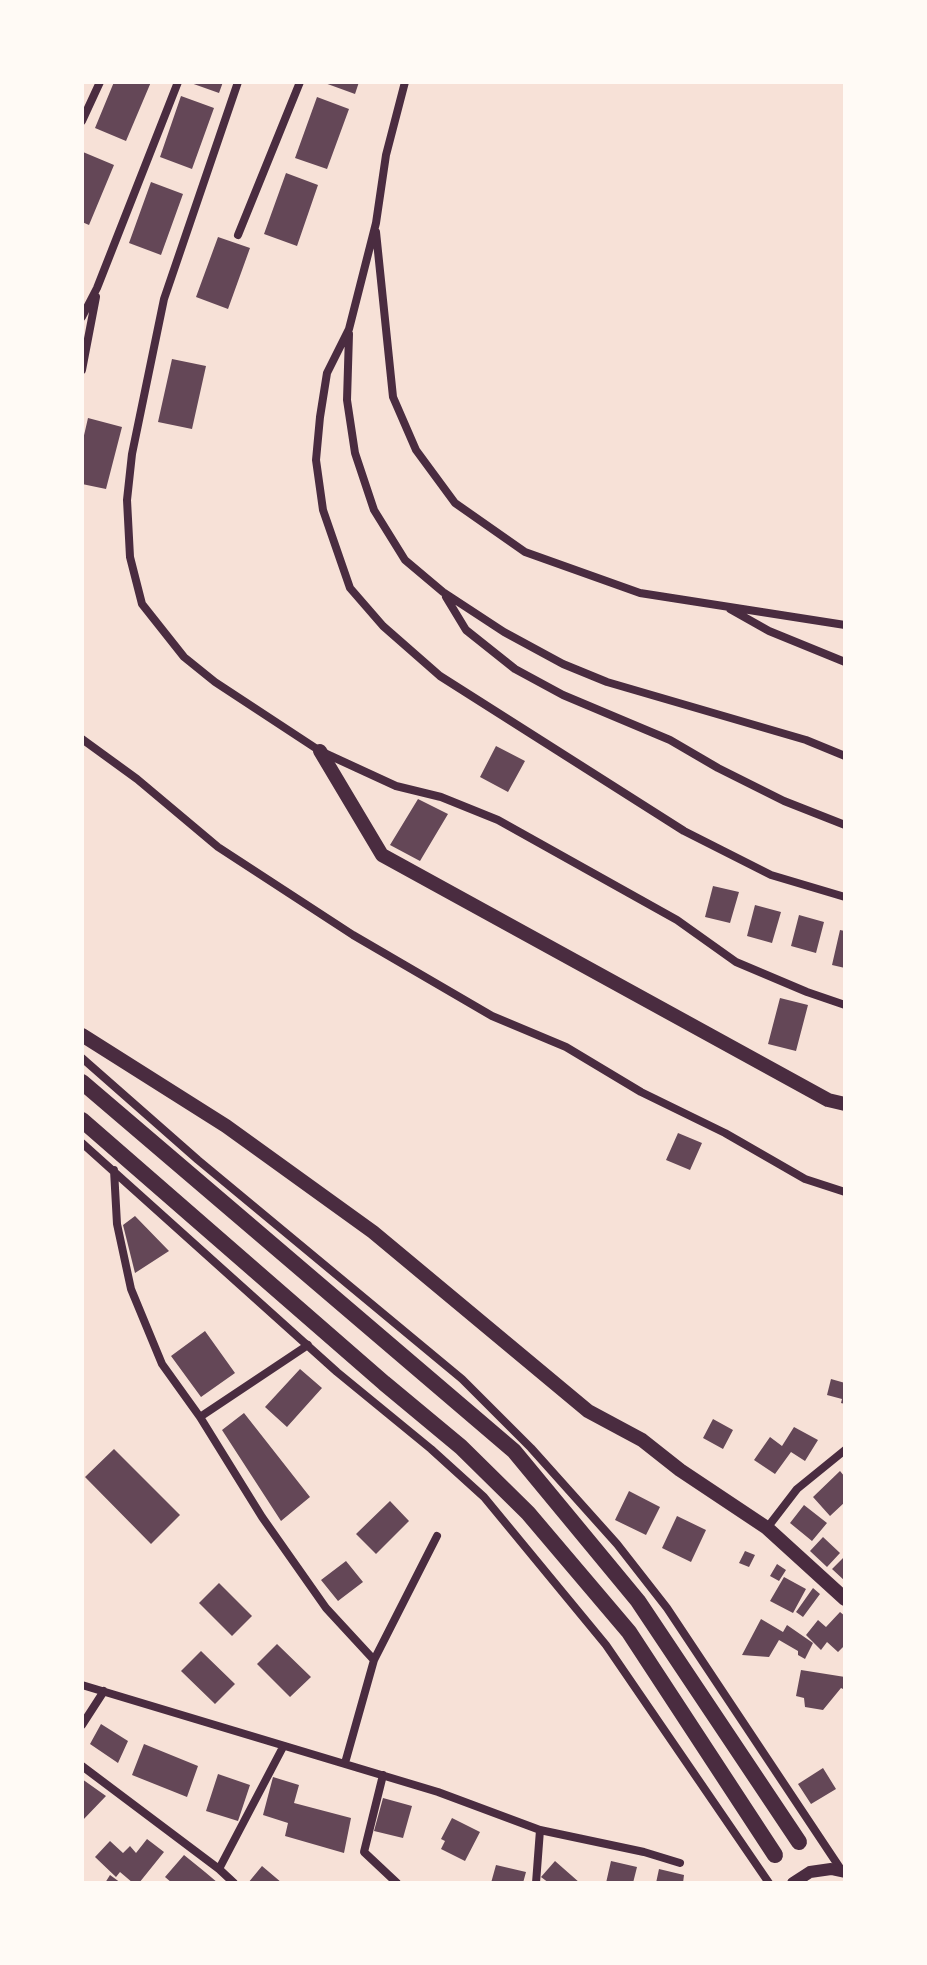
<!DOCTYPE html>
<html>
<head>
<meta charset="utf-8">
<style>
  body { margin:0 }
  #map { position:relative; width:927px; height:1965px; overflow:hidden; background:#f7e1d7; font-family:"Sofia Sans Condensed",sans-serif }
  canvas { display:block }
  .frame { position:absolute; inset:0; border:84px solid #fffaf5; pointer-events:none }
</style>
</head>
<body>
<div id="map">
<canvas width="927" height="1965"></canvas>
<div class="frame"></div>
</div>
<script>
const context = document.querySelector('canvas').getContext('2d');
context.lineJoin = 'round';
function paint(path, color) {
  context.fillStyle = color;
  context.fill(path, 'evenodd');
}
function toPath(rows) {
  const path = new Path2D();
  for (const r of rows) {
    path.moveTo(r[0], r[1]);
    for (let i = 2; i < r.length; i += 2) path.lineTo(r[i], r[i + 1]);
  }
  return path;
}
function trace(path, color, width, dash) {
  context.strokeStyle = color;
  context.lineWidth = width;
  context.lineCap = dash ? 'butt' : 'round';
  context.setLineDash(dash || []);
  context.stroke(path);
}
paint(toPath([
  [114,82,151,82,126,141,95,128],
  [188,82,223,82,219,93],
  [322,82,359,82,355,94],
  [181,96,214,108,192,169,160,157],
  [317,97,349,109,327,169,295,158],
  [83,152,114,165,89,225,82,222],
  [286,173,318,185,297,246,264,234],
  [151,182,183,194,161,255,129,243],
  [218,237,250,248,228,309,196,297],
  [172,359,206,366,192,429,158,422],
  [88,418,122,427,106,489,82,484,82,444],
  [496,746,525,761,508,792,480,777],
  [418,799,448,814,420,861,390,845],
  [713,886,739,892,730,923,705,917],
  [755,905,781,912,772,943,747,936],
  [799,915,824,922,816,953,791,946],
  [840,930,845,931,845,968,832,965],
  [780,998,808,1005,796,1051,768,1044],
  [678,1133,702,1143,690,1170,666,1160],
  [135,1216,169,1251,135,1273,123,1225],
  [205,1331,235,1373,201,1397,171,1356],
  [300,1369,322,1388,287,1427,265,1407],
  [831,1379,845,1383,845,1404,841,1403,842,1399,827,1395],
  [244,1413,310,1497,281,1521,222,1430],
  [713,1419,733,1430,723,1449,703,1438],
  [794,1427,818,1440,805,1461,791,1452,775,1474,754,1460,770,1437,782,1446],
  [114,1449,180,1515,151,1544,85,1477],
  [840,1471,845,1477,845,1502,830,1516,813,1497],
  [629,1491,660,1507,646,1535,615,1520],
  [390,1501,409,1521,376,1554,356,1534],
  [804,1505,827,1523,812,1541,790,1523],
  [677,1516,706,1530,691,1562,662,1548],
  [823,1537,840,1553,827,1567,810,1551],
  [745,1551,755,1555,749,1567,739,1563],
  [845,1556,845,1581,832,1569],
  [346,1561,363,1582,338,1601,321,1580],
  [777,1564,786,1570,779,1581,770,1576],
  [784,1577,806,1589,793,1613,770,1601],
  [219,1583,252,1616,232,1636,199,1603],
  [813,1588,820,1594,803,1617,796,1612],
  [840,1612,845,1616,845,1645,838,1652,827,1642,821,1650,806,1635,818,1620,826,1627],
  [761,1619,783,1632,787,1625,813,1643,805,1659,798,1655,798,1651,779,1640,769,1657,742,1655],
  [277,1644,311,1677,290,1697,257,1664],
  [201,1651,235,1684,215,1704,181,1671],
  [801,1670,845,1677,845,1690,841,1688,823,1710,805,1707,804,1698,796,1696],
  [101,1724,128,1741,118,1763,90,1744],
  [144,1744,198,1766,187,1797,132,1775],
  [823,1768,836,1789,811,1804,798,1784],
  [218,1774,250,1785,238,1821,206,1811],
  [273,1777,299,1785,294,1803,351,1818,344,1853,285,1836,288,1823,263,1815],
  [82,1779,106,1796,82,1821],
  [383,1798,412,1806,403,1838,374,1831],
  [452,1818,480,1832,465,1861,441,1849,445,1841,441,1839],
  [147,1839,164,1852,139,1883,133,1883,120,1872,116,1877,95,1857,110,1841,123,1853,130,1846,136,1853],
  [184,1855,205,1872,218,1883,172,1883,165,1877],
  [555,1861,580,1883,549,1883,541,1877],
  [611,1861,637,1867,633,1883,606,1883],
  [496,1865,526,1872,523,1883,491,1883],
  [262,1866,282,1883,248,1883],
  [659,1869,684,1875,683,1883,656,1883],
  [110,1875,121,1883,105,1883]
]), '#644757');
trace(toPath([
  [238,82,164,299,132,454,127,500,130,557,142,604,184,657,215,682,320,751,396,786,441,797,498,820,677,920,736,962,807,992,845,1005],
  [405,82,386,155,376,223,349,329,327,373,320,417,316,460,323,510,350,588,383,626,440,676,684,831,771,875,845,897],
  [82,121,100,82],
  [376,232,393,397,416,450,455,503,525,552,640,593,845,625],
  [238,235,300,82],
  [82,317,97,288,178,82],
  [349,334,347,400,355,453,374,510,405,560,443,592,504,632,563,664,607,682,806,740,845,756],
  [82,370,96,297],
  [446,597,466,630,515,669,563,695,670,740,718,768,784,801,845,825],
  [730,609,769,631,845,662],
  [82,739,137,779,218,847,353,935,492,1016,566,1047,641,1092,725,1133,805,1179,845,1192],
  [82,1058,198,1160,462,1379,531,1448,617,1544,667,1608,842,1871],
  [82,1143,337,1372,431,1449,484,1497,606,1645,769,1883],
  [114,1170,117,1224,131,1289,162,1364,200,1417,262,1517,326,1608,374,1660],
  [200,1417,308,1345],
  [767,1528,797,1489,845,1450],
  [82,1685,438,1792,540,1830,644,1852,680,1863],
  [82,1725,104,1691],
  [345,1763,374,1660,437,1536],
  [82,1766,219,1869,283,1747],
  [383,1775,364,1852,397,1883],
  [219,1869,234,1883],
  [536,1883,540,1830]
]), '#4a2c40', 8);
trace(toPath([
  [793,1883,810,1872,831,1869,845,1872]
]), '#4a2c40', 12);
trace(toPath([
  [320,751,382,855,828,1100,845,1104],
  [82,1035,226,1126,373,1232,588,1411,642,1440,680,1470,767,1528,845,1599]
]), '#4a2c40', 14);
trace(toPath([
  [82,1082,514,1451,638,1601,799,1842],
  [82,1120,384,1383,461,1447,528,1513,629,1632,775,1855]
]), '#4a2c40', 16);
</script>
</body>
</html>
